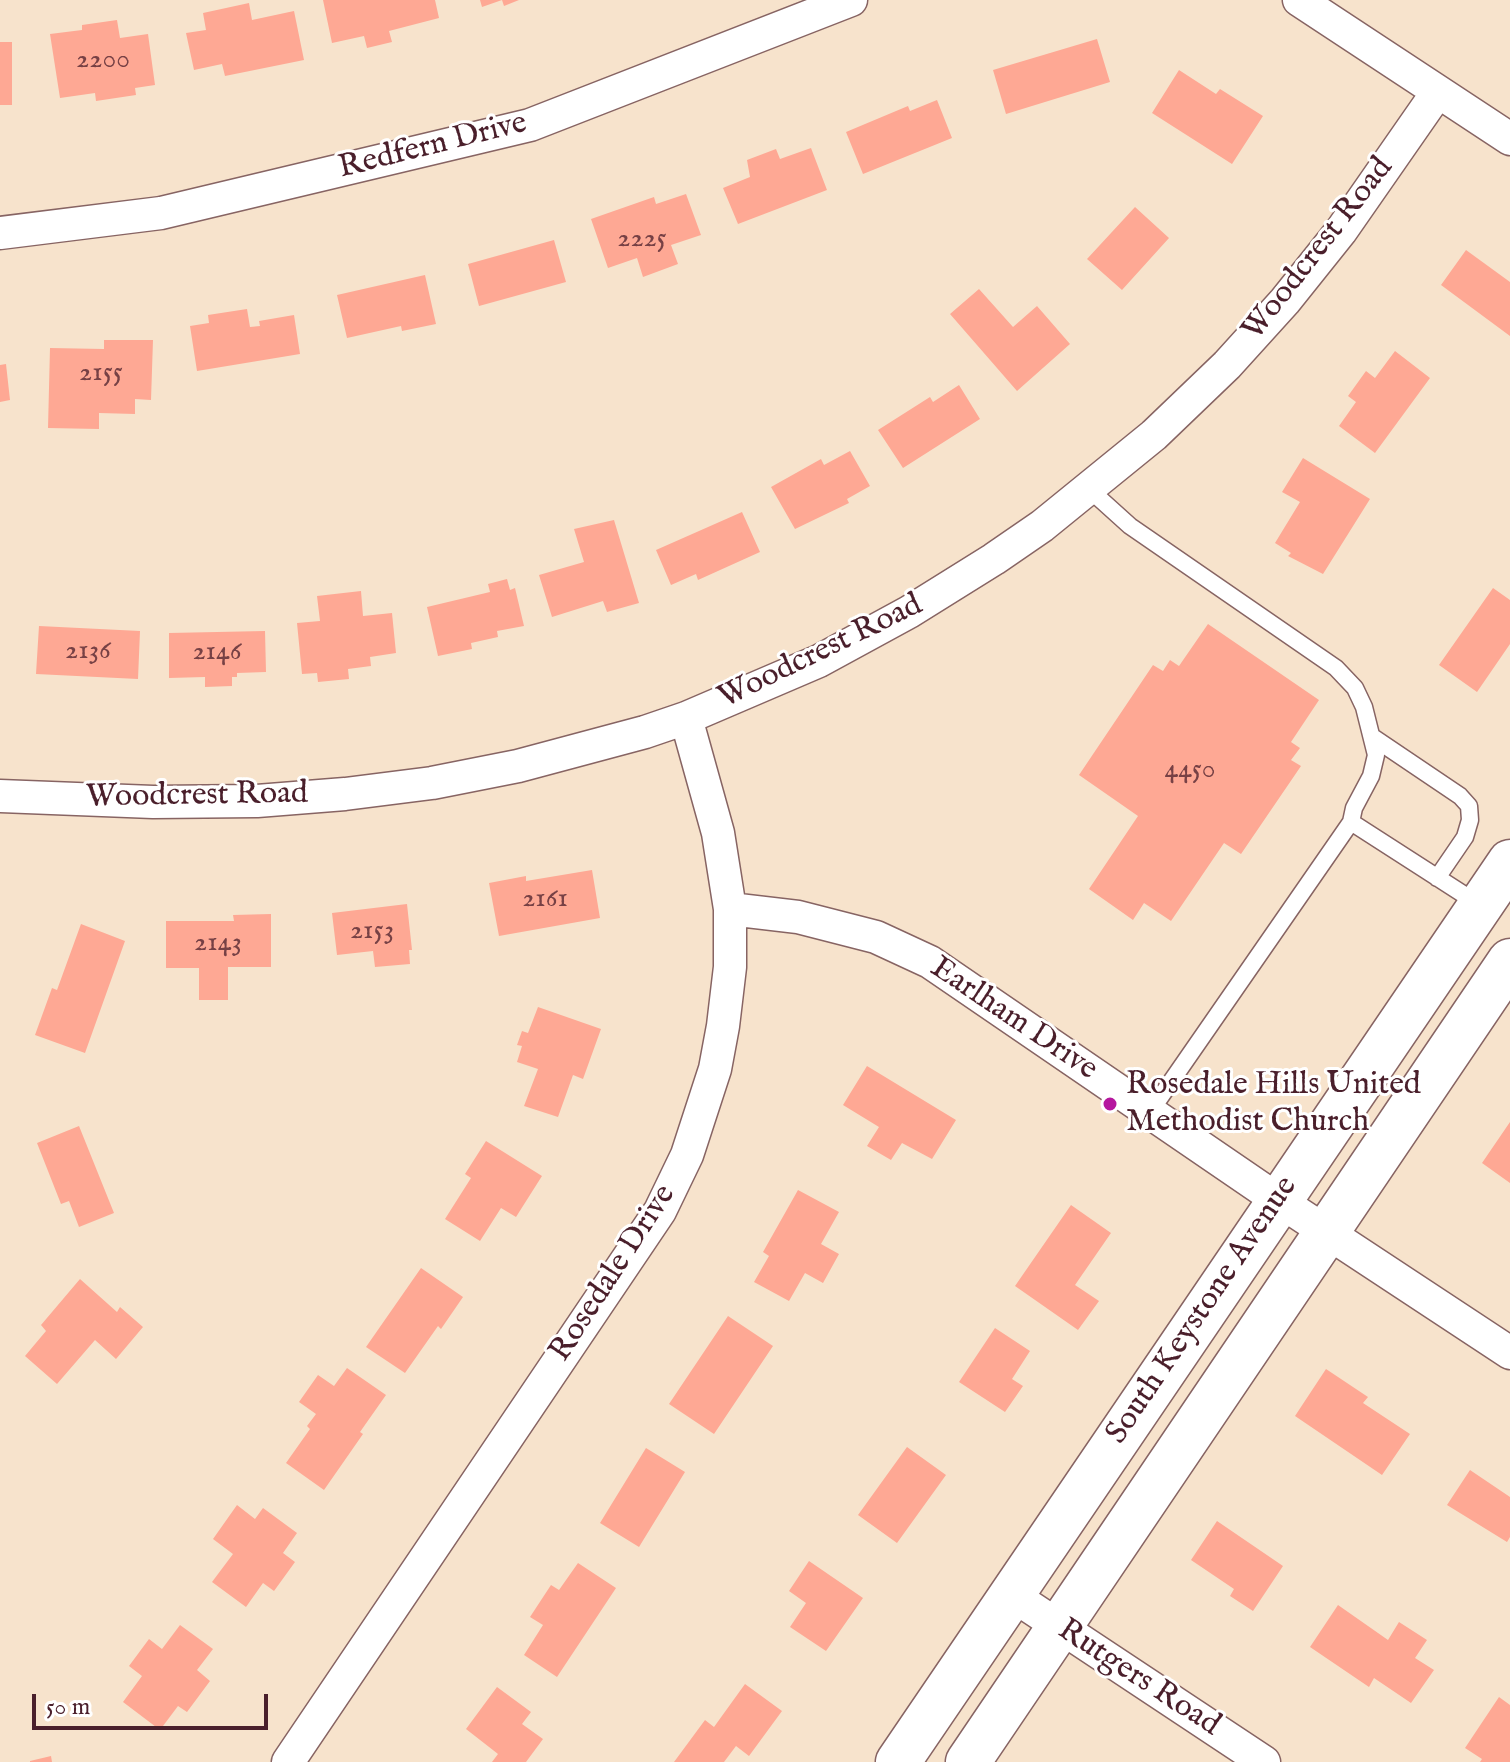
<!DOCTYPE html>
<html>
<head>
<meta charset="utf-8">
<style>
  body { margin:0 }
  #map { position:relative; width:1510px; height:1762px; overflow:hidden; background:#f7e3cc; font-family:"IM FELL English",serif }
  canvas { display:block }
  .scale { position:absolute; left:32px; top:1694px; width:236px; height:36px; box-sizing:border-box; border:4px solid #4a1f2b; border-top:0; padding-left:10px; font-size:24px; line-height:28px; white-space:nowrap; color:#4a1f2b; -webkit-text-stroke:6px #fff; paint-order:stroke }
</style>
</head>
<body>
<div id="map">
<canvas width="1510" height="1762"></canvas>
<div class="scale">50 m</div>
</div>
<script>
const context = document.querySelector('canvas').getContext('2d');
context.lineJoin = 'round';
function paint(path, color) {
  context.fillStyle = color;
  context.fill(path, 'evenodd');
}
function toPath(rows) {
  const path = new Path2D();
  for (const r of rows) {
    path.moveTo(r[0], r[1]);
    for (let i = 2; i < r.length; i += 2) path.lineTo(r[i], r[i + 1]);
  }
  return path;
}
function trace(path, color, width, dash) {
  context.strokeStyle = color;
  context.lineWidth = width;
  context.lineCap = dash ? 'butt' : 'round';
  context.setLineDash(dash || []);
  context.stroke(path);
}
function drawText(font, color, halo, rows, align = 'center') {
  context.font = font + ' "IM FELL English",serif';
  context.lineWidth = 6;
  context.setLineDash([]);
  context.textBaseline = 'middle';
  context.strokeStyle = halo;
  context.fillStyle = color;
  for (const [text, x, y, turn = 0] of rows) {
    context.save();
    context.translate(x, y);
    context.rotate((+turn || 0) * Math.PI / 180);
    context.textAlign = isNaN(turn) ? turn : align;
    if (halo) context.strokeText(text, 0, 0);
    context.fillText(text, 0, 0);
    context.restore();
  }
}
paint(toPath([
  [323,0,435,0,439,18,389,31,392,42,367,48,364,36,332,43],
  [480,0,519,0,504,6,502,0,482,7],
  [249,3,252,20,294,11,304,60,225,76,222,64,194,70,186,33,206,30,203,13],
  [117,20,120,38,148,34,155,85,135,88,136,95,96,101,95,93,60,98,50,34,82,30,82,25],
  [1097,39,1110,82,1006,114,993,70],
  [0,42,12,42,12,105,0,105],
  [1179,70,1216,94,1220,89,1263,116,1232,164,1152,113],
  [937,100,952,138,863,174,846,132,908,106,910,111],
  [811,148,827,190,738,224,723,188,750,177,747,160,776,149,780,159],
  [686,194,701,235,671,245,678,264,643,277,637,258,608,268,591,219,654,197,656,204],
  [1135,207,1169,238,1122,290,1087,259],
  [554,240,566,282,479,306,468,264],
  [1466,250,1510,282,1510,336,1441,285],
  [425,275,436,324,402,331,401,326,347,338,337,295],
  [979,289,1013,327,1037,306,1070,344,1017,391,950,314],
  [247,309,250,327,260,326,259,321,294,315,300,354,197,371,190,326,209,323,208,315],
  [104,340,153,340,151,400,135,399,135,414,99,413,99,429,48,428,50,348,104,349],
  [1395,351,1430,378,1375,453,1339,426,1356,402,1348,396,1366,371,1375,378],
  [6,364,10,400,0,402,0,365],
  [959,385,980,419,903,468,878,430,930,397,933,402],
  [850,451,870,486,847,499,849,503,795,529,771,487,821,459,824,465],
  [1303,458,1370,499,1323,574,1288,556,1291,553,1275,543,1300,502,1282,492],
  [742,512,760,552,698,580,696,574,671,585,656,550],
  [614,520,639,603,607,612,603,601,552,617,539,575,584,562,574,529],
  [507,579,510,590,515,588,524,626,497,631,498,637,471,643,472,649,438,656,427,607,490,592,488,584],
  [1493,588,1510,600,1510,644,1477,692,1439,665],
  [361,591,363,616,392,613,396,653,370,657,371,666,348,669,349,679,318,682,317,673,302,674,297,623,320,621,317,596],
  [1208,624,1319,700,1291,742,1300,748,1291,760,1301,766,1241,854,1224,843,1171,921,1144,903,1133,920,1089,889,1138,816,1079,775,1153,665,1163,671,1170,660,1179,666],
  [39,626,140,631,138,679,36,674],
  [265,631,266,672,237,673,237,677,232,677,232,686,205,687,205,677,169,678,169,633],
  [592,870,600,918,499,936,489,883,526,876,526,881],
  [407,904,412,950,409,950,410,964,375,967,373,951,337,955,332,913],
  [271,914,271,967,228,967,228,1000,199,1000,199,968,166,968,166,921,234,921,233,915],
  [81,924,125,941,85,1053,35,1035,52,988,57,990],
  [538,1007,601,1029,583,1079,573,1075,558,1117,524,1106,538,1069,517,1062,522,1046,517,1045,522,1031,528,1033],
  [867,1066,956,1120,932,1159,902,1143,891,1160,867,1146,879,1127,843,1105],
  [1510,1122,1510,1183,1482,1163],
  [79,1126,114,1213,79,1227,69,1201,61,1204,37,1143],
  [486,1141,542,1176,516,1217,501,1208,480,1241,445,1219,471,1178,465,1174],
  [798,1190,839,1212,821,1244,839,1254,823,1283,805,1273,789,1301,754,1282,769,1256,763,1252],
  [1071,1205,1111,1233,1075,1285,1099,1301,1078,1330,1015,1286],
  [421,1268,463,1297,441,1329,438,1326,405,1373,366,1347],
  [80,1279,117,1312,120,1307,143,1327,116,1359,95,1340,57,1384,25,1356,46,1331,41,1325],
  [728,1316,773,1346,714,1434,669,1404],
  [995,1328,1030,1351,1012,1379,1023,1386,1005,1412,959,1382],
  [347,1368,386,1395,360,1432,363,1434,324,1490,286,1463,310,1429,307,1426,316,1414,299,1402,318,1375,334,1386],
  [1326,1369,1368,1397,1363,1403,1410,1434,1382,1475,1295,1416],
  [907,1447,946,1475,897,1543,858,1515],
  [646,1448,685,1472,639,1547,600,1523],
  [1470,1470,1510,1497,1510,1537,1507,1542,1447,1505],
  [237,1505,255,1519,263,1508,297,1533,283,1553,295,1562,274,1591,263,1583,246,1607,212,1582,233,1554,213,1539],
  [1217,1521,1283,1566,1253,1611,1230,1596,1234,1589,1191,1560],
  [809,1561,863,1598,826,1651,790,1627,806,1603,789,1591],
  [578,1563,616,1588,557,1677,524,1655,543,1625,530,1617,551,1585,559,1590],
  [1338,1605,1388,1640,1399,1622,1427,1640,1415,1658,1434,1670,1411,1703,1374,1678,1369,1687,1310,1647],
  [180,1625,213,1649,197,1670,210,1681,187,1712,178,1706,160,1730,123,1702,142,1676,129,1666,149,1639,162,1649],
  [745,1684,782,1711,749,1756,736,1746,724,1762,674,1762,705,1720,714,1727],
  [497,1687,531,1712,522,1724,543,1739,526,1762,492,1762,498,1754,466,1729],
  [1499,1697,1510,1705,1510,1762,1480,1762,1482,1759,1465,1748],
  [51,1756,52,1762,30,1762,30,1761]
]), '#fea894');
const lane = toPath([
  [1089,489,1130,526,1336,668,1355,688,1364,707,1376,755,1371,776,1354,808,1351,822],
  [1374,738,1460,796,1469,806,1470,820,1465,837,1437,878],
  [1150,1112,1351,822,1480,905]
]);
const street = toPath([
  [1299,0,1510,139],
  [0,233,161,213,530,125,851,0],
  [0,796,153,802,257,801,345,794,432,783,518,766,645,732,686,718,819,661,909,612,994,559,1042,526,1154,435,1227,365,1285,301,1341,231,1437,93],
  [730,909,798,917,876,937,930,962,1278,1200,1510,1353],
  [1012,1595,1264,1762],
  [288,1762,660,1211,687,1155,715,1069,723,1026,730,967,730,909,718,833,686,718]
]);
const secondary = toPath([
  [898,1762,1510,862],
  [968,1762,1510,961]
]);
trace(lane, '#876463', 19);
trace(street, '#876463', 35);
trace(secondary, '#876463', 47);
trace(lane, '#fff', 16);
trace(street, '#fff', 32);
trace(secondary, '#fff', 44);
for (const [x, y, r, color] of [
  [1110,1104,8,"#b5179e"]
]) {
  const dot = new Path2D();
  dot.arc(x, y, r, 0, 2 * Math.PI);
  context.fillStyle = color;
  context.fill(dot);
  trace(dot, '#fff', 3);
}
drawText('28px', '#774145', null, [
  ["2200",103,61],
  ["2225",642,240],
  ["2155",101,374],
  ["2136",88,652],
  ["2146",217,653],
  ["4450",1190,771],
  ["2161",545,900],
  ["2153",372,932],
  ["2143",218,944]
]);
drawText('32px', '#4a1f2b', '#fff', [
  ["Redfern Drive",433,147,-14],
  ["Woodcrest Road",1319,250,-52],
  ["Woodcrest Road",821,653,-26],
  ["Woodcrest Road",197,797,-1],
  ["Earlham Drive",1013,1020,34],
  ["Rosedale Drive",614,1274,-57],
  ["South Keystone Avenue",1203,1311,-56],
  ["Rutgers Road",1138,1679,33]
]);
drawText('32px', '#4a1f2b', '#fff', [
  ["Rosedale Hills United",1126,1086],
  ["Methodist Church",1126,1123]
], 'left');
</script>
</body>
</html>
